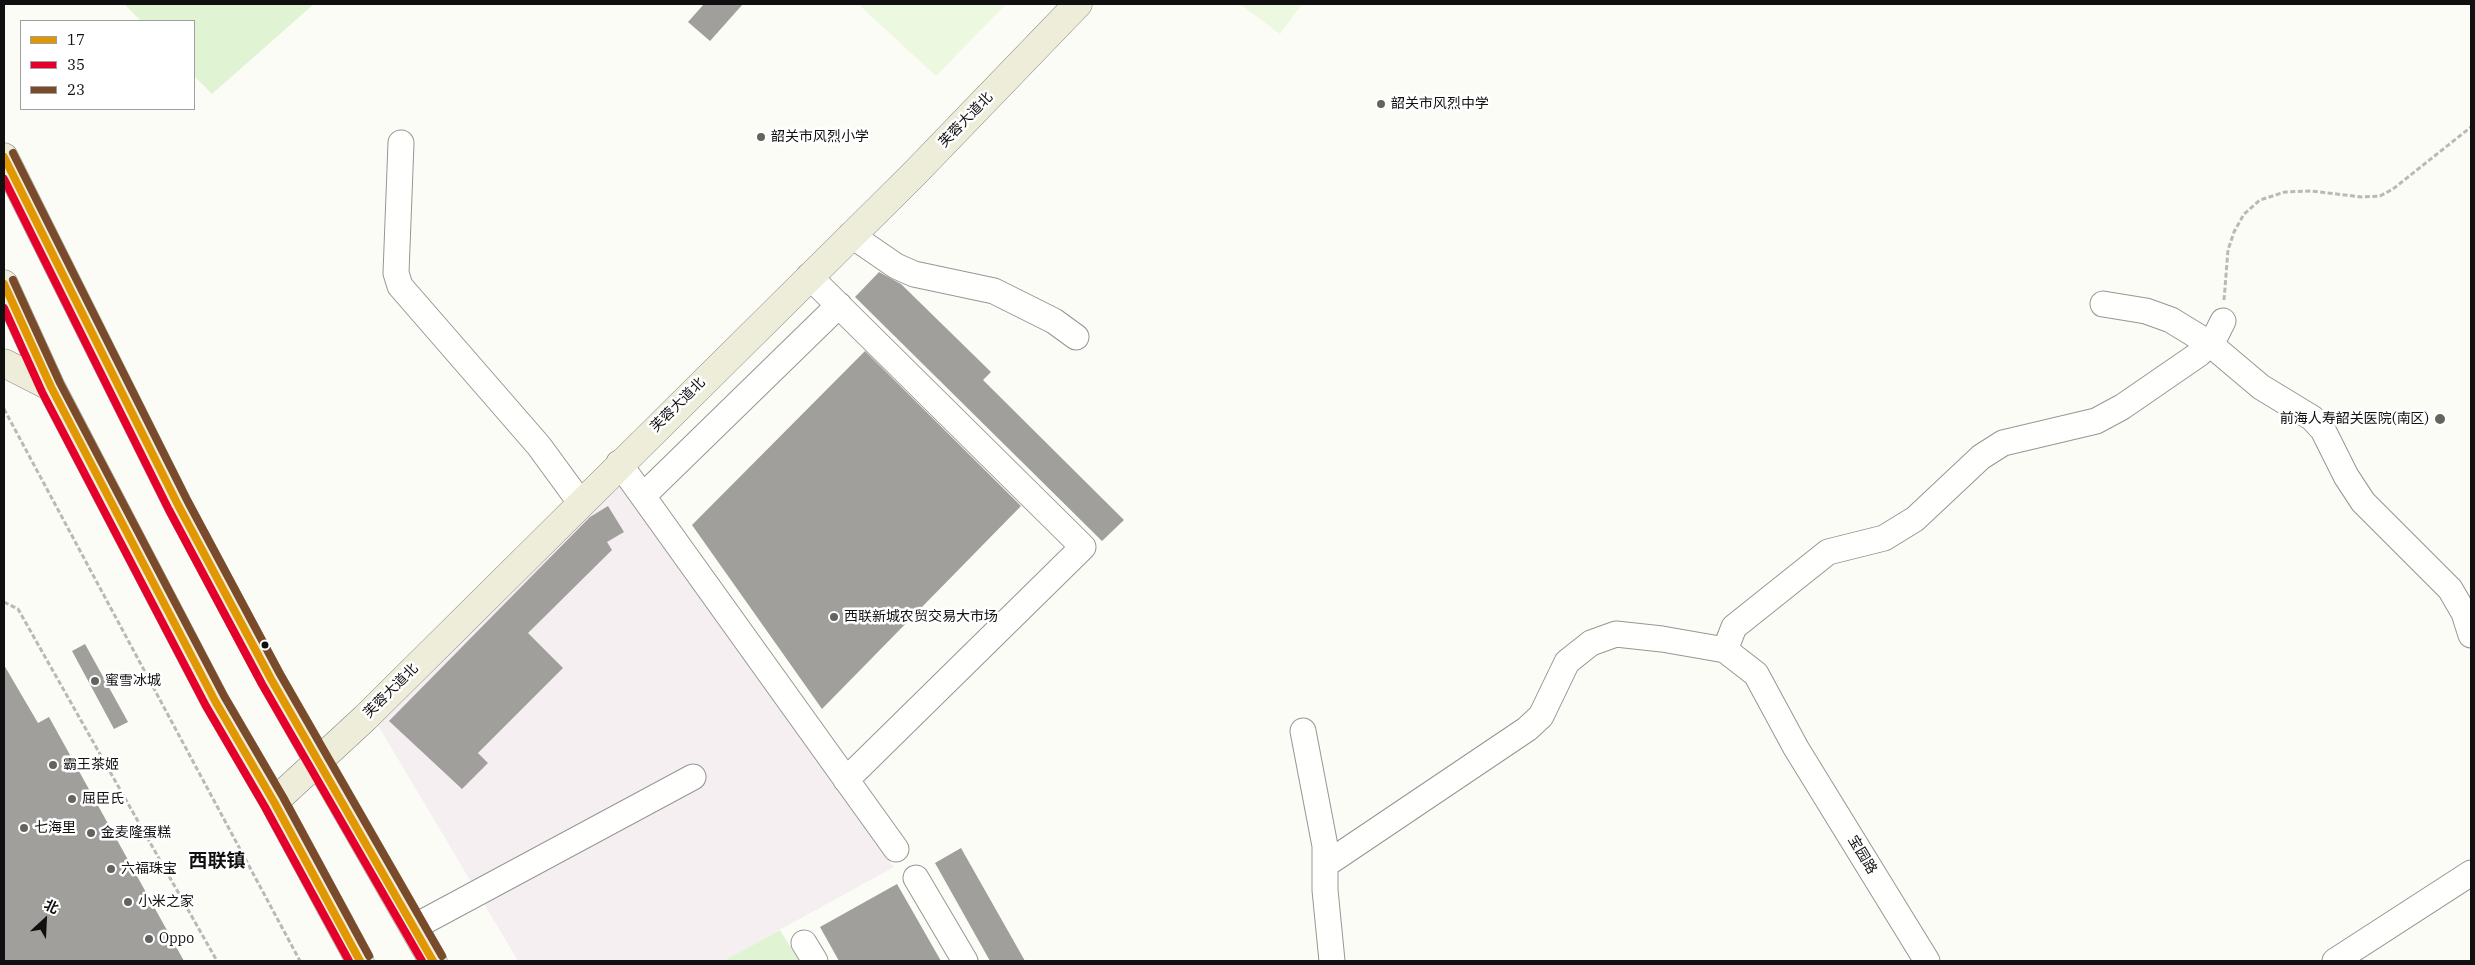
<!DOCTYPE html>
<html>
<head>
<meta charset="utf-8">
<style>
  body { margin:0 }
  #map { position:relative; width:2475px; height:965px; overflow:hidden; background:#fcfcf6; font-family:"IBM Plex Serif","Noto Sans SC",serif }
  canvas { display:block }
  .frame { position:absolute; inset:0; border:5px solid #101010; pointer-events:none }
  .legend { position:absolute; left:20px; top:20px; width:175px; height:90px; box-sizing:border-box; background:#fff; border:1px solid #9f9f9f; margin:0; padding:6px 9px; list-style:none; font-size:15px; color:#101010 }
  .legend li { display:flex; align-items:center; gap:10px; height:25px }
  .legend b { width:25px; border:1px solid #9f9f9f }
  .north { position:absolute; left:20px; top:895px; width:50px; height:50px; -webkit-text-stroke:4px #fff; paint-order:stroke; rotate:25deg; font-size:14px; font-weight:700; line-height:20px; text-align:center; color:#101010 }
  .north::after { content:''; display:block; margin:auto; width:18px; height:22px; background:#101010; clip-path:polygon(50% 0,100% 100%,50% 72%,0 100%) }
</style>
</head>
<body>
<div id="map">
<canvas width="2475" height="965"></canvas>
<div class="frame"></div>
<ul class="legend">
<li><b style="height:6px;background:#e09702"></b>17</li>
<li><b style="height:6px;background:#e4002b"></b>35</li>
<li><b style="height:6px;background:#7a4b2a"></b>23</li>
</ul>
<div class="north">北</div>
</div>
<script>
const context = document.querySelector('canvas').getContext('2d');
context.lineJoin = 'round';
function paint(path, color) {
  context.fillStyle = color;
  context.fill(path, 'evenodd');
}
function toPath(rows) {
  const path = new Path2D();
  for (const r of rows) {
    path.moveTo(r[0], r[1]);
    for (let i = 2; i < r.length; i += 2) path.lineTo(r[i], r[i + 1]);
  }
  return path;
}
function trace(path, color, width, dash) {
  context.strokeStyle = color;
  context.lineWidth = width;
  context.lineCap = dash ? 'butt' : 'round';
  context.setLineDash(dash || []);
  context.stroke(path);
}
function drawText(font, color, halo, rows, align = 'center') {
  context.font = font + ' "IBM Plex Serif","Noto Sans SC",serif';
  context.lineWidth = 5;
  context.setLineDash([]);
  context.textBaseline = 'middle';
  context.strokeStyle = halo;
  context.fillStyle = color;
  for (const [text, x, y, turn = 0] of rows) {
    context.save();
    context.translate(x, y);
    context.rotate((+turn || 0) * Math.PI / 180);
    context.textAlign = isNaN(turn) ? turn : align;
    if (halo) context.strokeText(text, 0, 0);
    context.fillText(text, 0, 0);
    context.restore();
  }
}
paint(toPath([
  [618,481,894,867,723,961,518,961,376,722]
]), '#f5eff2');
paint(toPath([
  [124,4,314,4,212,94,194,76,194,21,141,21],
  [780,930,799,961,723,961]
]), '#e0f4d4');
paint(toPath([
  [858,4,1006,4,936,76],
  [1240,4,1302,4,1280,34]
]), '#ecf8df');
paint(toPath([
  [704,4,743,4,710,41,688,22],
  [879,272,901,284,991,372,983,380,1124,520,1102,541,855,297],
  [865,351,1021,506,822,709,692,525],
  [608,506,624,532,607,542,612,550,528,633,563,668,478,753,488,763,462,789,389,721,590,517],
  [85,644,128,722,114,729,72,651],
  [4,665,38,723,49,717,184,961,4,961],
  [961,848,1025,961,990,961,935,863],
  [897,884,941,961,839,961,820,927]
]), '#a09f9b');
const minor = toPath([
  [401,143,396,273,400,286,539,446,580,502],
  [851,235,896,266,914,274,994,291,1054,321,1076,337],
  [809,276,1083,547,846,780],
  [2103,304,2146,311,2171,320,2210,344,2261,387,2312,418,2323,430,2346,476,2363,502,2450,589,2464,613,2471,635],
  [619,463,896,849],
  [643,496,839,305],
  [1725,650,1734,627,1828,552,1884,538,1915,519,1981,457,2003,443,2096,421,2122,407,2199,354,2214,339,2223,321],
  [1303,731,1325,846,1325,890,1332,961],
  [1325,865,1527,729,1541,716,1567,662,1591,643,1616,634,1662,639,1725,650,1756,674,1796,748,1927,961],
  [916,878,965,961],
  [414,927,693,777],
  [804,943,815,961],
  [2335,961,2471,873]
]);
const major = toPath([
  [4,157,178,505,271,679,433,961],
  [4,284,51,387,215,701,274,802,360,961],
  [4,363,51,387],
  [274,802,365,718,914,174,1078,4]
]);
trace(minor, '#969694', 27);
trace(major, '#848481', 29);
trace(toPath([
  [2224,300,2228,250,2234,232,2244,214,2260,200,2285,192,2311,191,2362,197,2380,196,2393,189,2471,127],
  [4,409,300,961],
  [4,602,18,609,217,961]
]), '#b9b9b8', 3, [5, 2.5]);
trace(minor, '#fffffe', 25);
trace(major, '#eeedda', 28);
trace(toPath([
  [4,157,178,505,271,679,433,961],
  [4,284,51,387,215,701,274,802,360,961]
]), '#e09702', 8);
trace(toPath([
  [4,179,169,510,262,684,422,961],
  [4,308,42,392,206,706,265,807,349,961]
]), '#e4002b', 8);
trace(toPath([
  [13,153,187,500,280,674,442,956],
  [13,280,60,383,224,696,283,797,369,956]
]), '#7a4b2a', 8);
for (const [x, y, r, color] of [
  [1381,104,5,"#636360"],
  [761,137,5,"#636360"],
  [2440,419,6,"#636360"],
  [834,617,5,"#636360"],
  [265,645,4.5,"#101010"],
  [95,681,5,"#636360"],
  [53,765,5,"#636360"],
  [72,799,5,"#636360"],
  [24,828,5,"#636360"],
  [91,833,5,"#636360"],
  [111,869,5,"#636360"],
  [128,902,5,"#636360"],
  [149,939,5,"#636360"]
]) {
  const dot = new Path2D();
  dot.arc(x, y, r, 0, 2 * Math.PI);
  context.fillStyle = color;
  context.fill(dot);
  trace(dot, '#fff', 2);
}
drawText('14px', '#101010', '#fff', [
  ["韶关市风烈中学",1391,104],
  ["韶关市风烈小学",771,137],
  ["前海人寿韶关医院(南区)",2429,419,"right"],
  ["西联新城农贸交易大市场",844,617],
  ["蜜雪冰城",105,681],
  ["霸王茶姬",63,765],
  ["屈臣氏",82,799],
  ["七海里",34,828],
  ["金麦隆蛋糕",101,833],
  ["六福珠宝",121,869],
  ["小米之家",138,902],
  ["Oppo",159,939]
], 'left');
drawText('14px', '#101010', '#fff', [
  ["芙蓉大道北",966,120,-46],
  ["芙蓉大道北",678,405,-45],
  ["芙蓉大道北",391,691,-45],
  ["宝园路",1862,855,59]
]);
drawText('bold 19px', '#101010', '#fff', [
  ["西联镇",217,862]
]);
</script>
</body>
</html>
